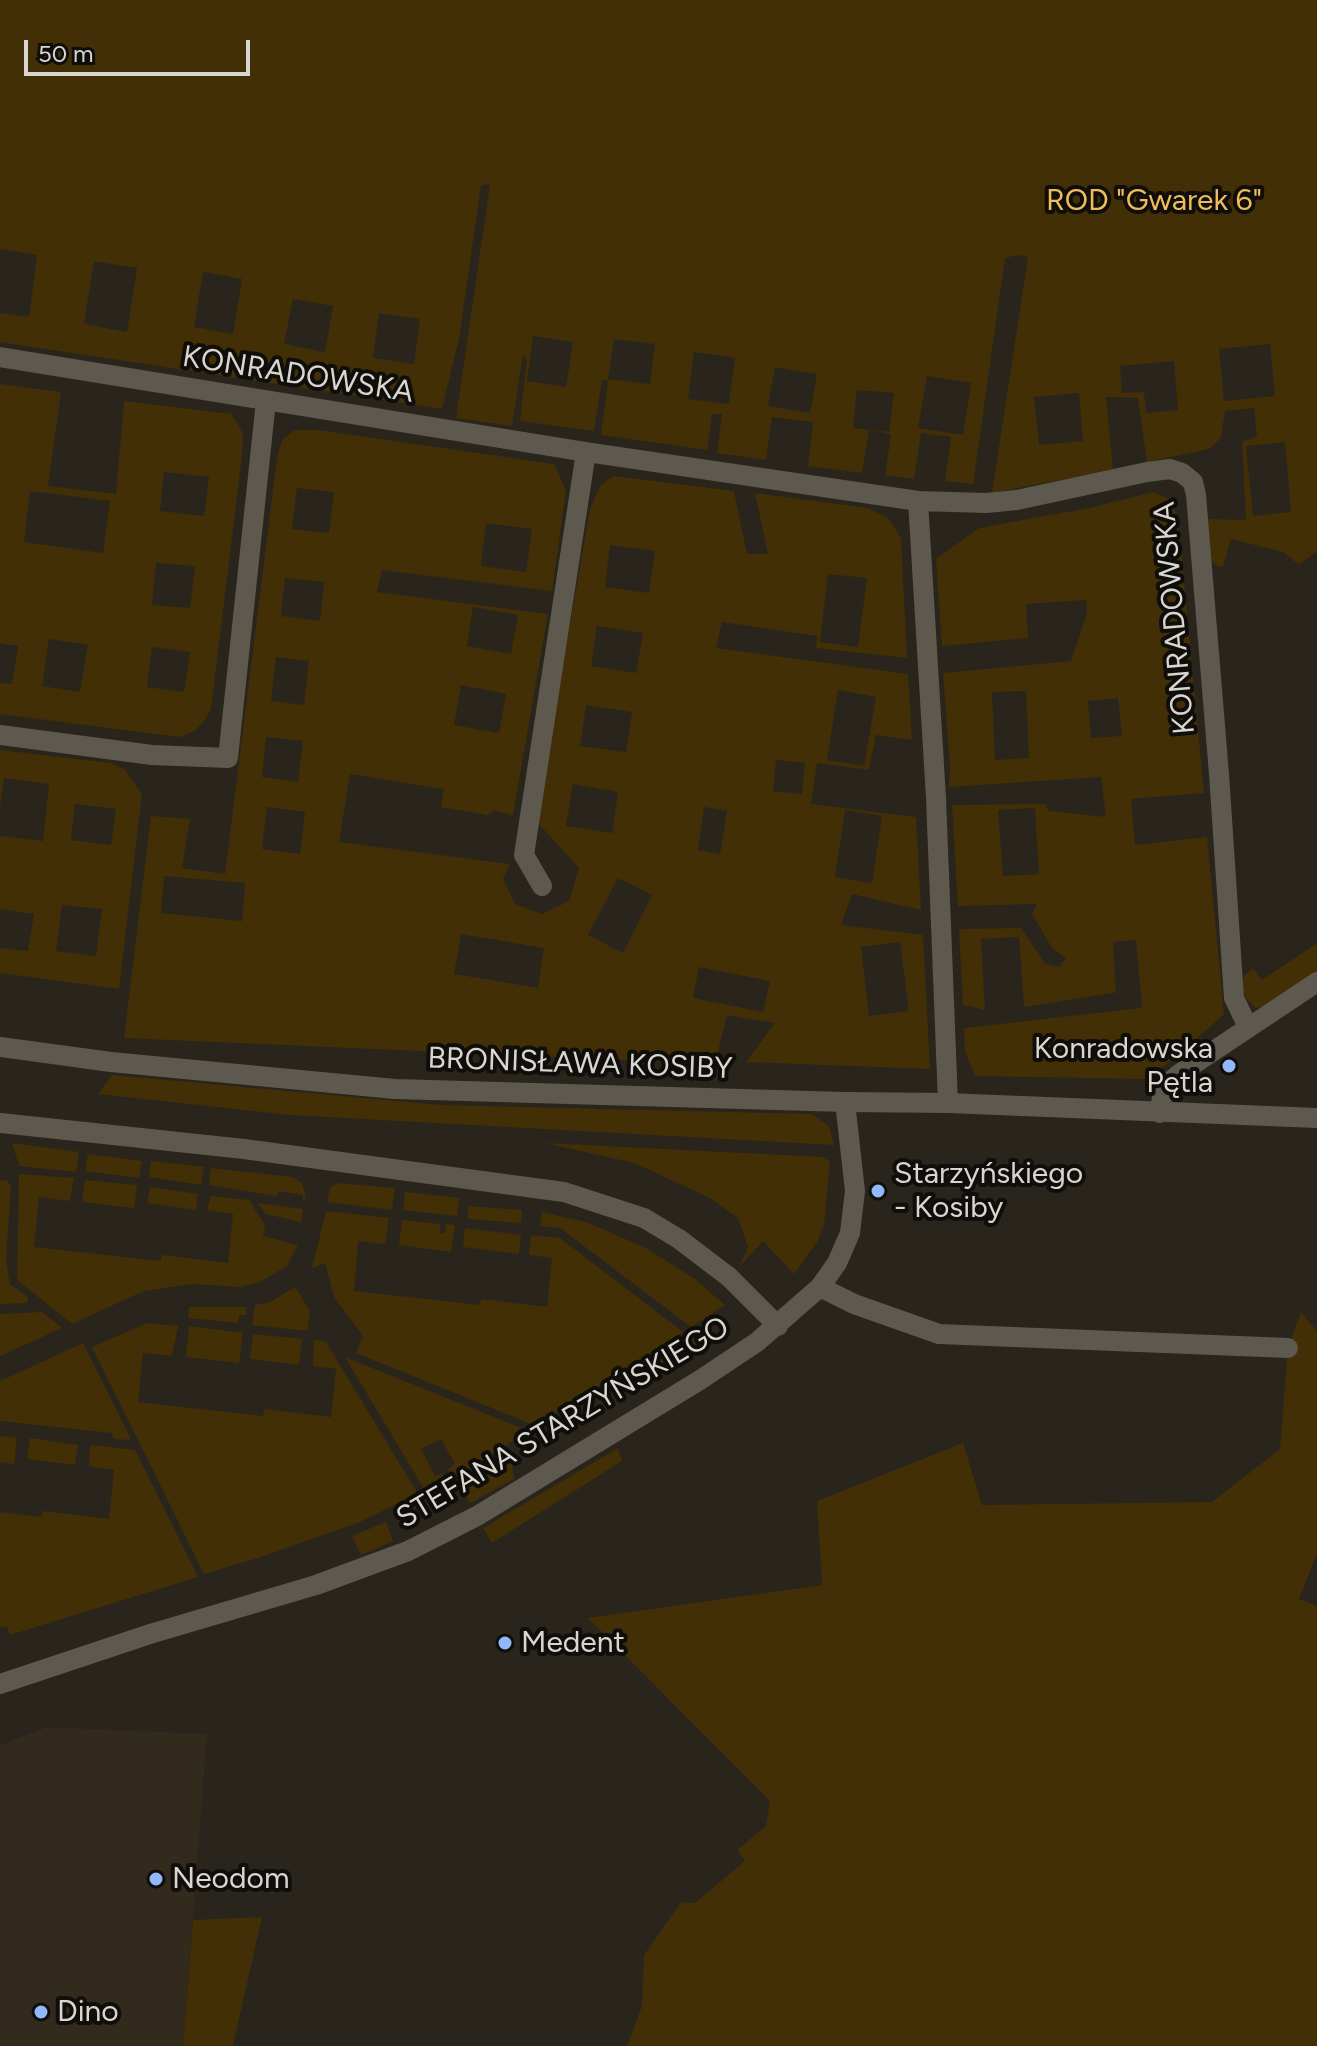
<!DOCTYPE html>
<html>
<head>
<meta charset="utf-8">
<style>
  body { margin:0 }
  #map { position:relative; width:1317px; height:2046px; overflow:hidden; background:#29241c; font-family:Figtree,sans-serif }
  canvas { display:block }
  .scale { position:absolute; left:24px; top:40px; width:226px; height:36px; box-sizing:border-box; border:4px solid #d9d5d0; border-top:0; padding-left:10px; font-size:24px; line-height:28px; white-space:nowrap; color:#d9d5d0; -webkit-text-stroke:6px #100e0a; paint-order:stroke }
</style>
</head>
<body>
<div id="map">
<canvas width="1317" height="2046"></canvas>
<div class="scale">50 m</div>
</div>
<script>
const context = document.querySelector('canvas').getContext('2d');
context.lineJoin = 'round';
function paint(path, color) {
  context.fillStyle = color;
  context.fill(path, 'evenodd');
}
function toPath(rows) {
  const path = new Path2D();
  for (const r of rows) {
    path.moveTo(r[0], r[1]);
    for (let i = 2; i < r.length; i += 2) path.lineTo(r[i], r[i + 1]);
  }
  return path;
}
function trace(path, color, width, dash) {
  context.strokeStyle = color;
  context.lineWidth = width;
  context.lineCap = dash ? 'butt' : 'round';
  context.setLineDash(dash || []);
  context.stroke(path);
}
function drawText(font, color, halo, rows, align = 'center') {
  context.font = font + ' Figtree,sans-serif';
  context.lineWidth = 8;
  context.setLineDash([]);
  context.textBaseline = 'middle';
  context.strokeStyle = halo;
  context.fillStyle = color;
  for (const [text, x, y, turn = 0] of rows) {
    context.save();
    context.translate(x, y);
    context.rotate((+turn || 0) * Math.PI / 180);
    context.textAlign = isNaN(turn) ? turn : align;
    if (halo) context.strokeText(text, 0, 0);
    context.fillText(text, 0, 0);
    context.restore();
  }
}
paint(toPath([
  [47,1727,207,1734,183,2046,0,2046,0,1745]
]), '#322a1c');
paint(toPath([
  [0,0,1317,0,1317,551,1299,565,1283,552,1231,539,1223,567,1217,566,1206,554,1208,519,1246,520,1242,442,1257,436,1254,408,1225,411,1221,438,1209,449,1147,462,1138,398,1106,397,1113,470,992,493,1028,257,1018,255,1005,258,973,484,945,481,951,437,921,433,914,479,885,475,891,434,869,430,862,473,808,466,813,422,772,417,766,460,717,453,722,414,712,414,707,450,601,435,608,381,602,380,594,431,520,421,527,359,523,355,512,426,456,418,490,184,481,185,459,339,442,409,0,342,0,313,29,317,37,255,0,249],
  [94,261,137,268,127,332,84,324],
  [203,272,242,279,233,334,194,327],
  [293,299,333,306,325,352,284,344],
  [379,313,420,319,414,364,373,358],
  [533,336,573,342,566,387,527,381],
  [614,339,655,344,650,384,608,379],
  [1270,344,1275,396,1224,401,1219,349],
  [694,352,735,358,729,404,688,399],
  [1174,361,1178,410,1146,413,1144,392,1122,393,1120,366],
  [775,367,817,374,810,413,768,406],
  [927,376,971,383,963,435,918,428],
  [857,390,894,393,889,432,853,428],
  [1079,393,1083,441,1039,445,1034,397],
  [1285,442,1291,512,1253,516,1246,446],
  [0,384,61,392,48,486,116,494,124,401,231,414,236,421,243,434,242,456,211,709,205,720,195,731,179,737,0,714,0,683,12,684,18,646,0,643],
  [164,472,209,477,204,516,160,511],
  [30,491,110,501,103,553,24,542],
  [156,563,195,566,190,608,152,605],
  [49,639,88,645,80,692,42,686],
  [152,647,190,652,184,692,147,687],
  [295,430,318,430,554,464,566,491,552,591,382,570,377,592,548,614,513,815,494,811,488,815,441,807,444,789,350,774,339,842,510,864,503,878,515,904,542,914,569,901,579,868,536,821,590,509,600,486,614,476,734,491,747,554,768,554,755,493,868,508,889,519,901,538,907,658,816,648,817,636,722,622,716,648,908,674,912,740,876,735,869,770,817,763,811,804,916,817,921,910,852,894,841,925,923,935,930,1069,746,1062,775,1023,727,1015,715,1064,124,1038,151,816,190,819,182,868,225,874,277,458,282,440],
  [297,488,334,492,329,533,292,529],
  [486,523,532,529,526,572,481,566],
  [610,545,655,551,649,593,605,587],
  [828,574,867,578,858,647,820,642],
  [285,578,324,582,320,621,281,616],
  [473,607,518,615,511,654,467,646],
  [597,626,643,633,636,673,591,666],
  [276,657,309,661,304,705,271,701],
  [461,685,506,694,499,733,454,725],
  [838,690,876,697,864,766,827,760],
  [586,705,632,712,626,752,580,746],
  [266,737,303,741,298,782,262,777],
  [776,760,805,763,802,794,773,791],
  [573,784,618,792,612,833,566,826],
  [267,807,305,812,300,854,262,849],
  [704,807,727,811,720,854,698,850],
  [845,810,882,816,872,883,835,877],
  [164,876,245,883,242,921,161,913],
  [618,878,652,895,623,953,588,935],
  [461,934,544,948,538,988,454,974],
  [900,942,909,1011,869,1016,861,947],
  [699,967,770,981,763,1012,693,998],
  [1153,492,1169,499,1178,517,1204,793,1131,799,1135,845,1207,837,1224,1014,1176,1057,1146,1079,975,1076,965,1051,964,1028,1142,1008,1136,940,1113,942,1116,992,1119,992,1024,1007,1019,937,981,939,985,1010,963,1005,959,929,1021,928,1045,964,1059,967,1066,958,1052,948,1032,914,1037,904,958,906,952,805,1045,804,1049,811,1106,817,1101,777,949,787,950,765,943,673,1071,661,1087,613,1086,600,1026,604,1028,638,942,646,936,559,979,528,1094,507],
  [1026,691,1029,758,995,760,992,692],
  [1118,698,1122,736,1091,738,1088,701],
  [1035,808,1039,874,1003,876,998,810],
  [0,750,111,763,124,769,142,794,119,989,0,973,0,948,28,951,34,914,0,909,0,836,43,841,49,784,4,778,0,807],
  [75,804,116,809,111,845,71,840],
  [62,905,102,909,96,956,56,951],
  [1317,943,1317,974,1270,1005,1255,1008,1246,998,1242,987,1244,976,1253,968,1262,980],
  [112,1075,441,1105,812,1114,829,1126,834,1145,290,1115,98,1094],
  [12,1143,79,1152,76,1172,19,1166],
  [545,1143,823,1157,830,1162,824,1225,817,1242,794,1274,763,1241,739,1267,748,1247,738,1218,710,1198,634,1163],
  [88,1154,142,1161,139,1178,85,1171],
  [151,1161,204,1167,201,1185,149,1177],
  [211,1168,292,1177,302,1183,306,1198,303,1201,303,1195,278,1191,277,1196,209,1185],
  [19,1174,74,1178,70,1201,39,1197,34,1247,161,1261,162,1255,228,1263,233,1214,207,1210,211,1196,249,1200,265,1225,263,1236,298,1245,287,1266,258,1283,239,1287,192,1284,144,1291,72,1324,17,1280],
  [0,1180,7,1181,11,1185,6,1261,10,1284,28,1297,27,1303,0,1304],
  [85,1180,137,1185,134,1208,82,1202],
  [337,1183,395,1188,392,1210,327,1202,330,1188],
  [150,1187,198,1194,196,1210,147,1203],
  [405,1192,459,1198,457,1216,403,1210],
  [258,1203,303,1209,301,1222,266,1214],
  [468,1206,522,1210,521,1223,468,1219],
  [326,1211,389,1218,385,1244,358,1241,354,1291,480,1305,481,1299,547,1307,552,1258,529,1255,531,1235,560,1238,683,1332,536,1426,356,1353,363,1336,334,1297,325,1263,312,1268],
  [542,1212,586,1222,646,1248,695,1279,725,1305,691,1327,560,1228,540,1226],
  [402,1220,440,1224,440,1233,445,1233,446,1224,455,1225,451,1252,399,1245],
  [465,1228,521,1235,519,1254,463,1247],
  [295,1287,310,1311,307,1331,252,1325,255,1305,270,1302],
  [189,1307,246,1307,246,1315,239,1315,238,1323,188,1318],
  [42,1312,62,1328,0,1356,0,1314],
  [1301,1312,1317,1331,1317,1554,1299,1599,1317,1606,1317,2046,627,2046,642,2006,644,1955,681,1902,695,1903,745,1861,737,1850,766,1826,770,1801,588,1618,822,1585,817,1501,963,1443,982,1505,1212,1502,1280,1449,1288,1348],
  [147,1323,178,1326,172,1356,143,1353,138,1402,263,1416,264,1409,331,1417,336,1369,313,1366,314,1339,326,1342,418,1494,360,1522,258,1558,204,1574,92,1347],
  [189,1326,243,1333,239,1363,186,1357],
  [253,1334,302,1339,299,1365,250,1359],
  [693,1337,701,1349,667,1367,668,1371,655,1378,648,1367],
  [83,1343,130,1437,129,1440,114,1439,112,1433,0,1421,0,1381],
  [345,1357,529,1431,454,1478,448,1469,455,1464,441,1439,421,1449,435,1476,442,1473,447,1482,425,1491],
  [0,1436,17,1438,14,1464,0,1462],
  [30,1438,78,1445,75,1465,27,1459],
  [93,1445,135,1450,198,1577,10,1635,7,1626,0,1628,0,1512,41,1517,43,1511,109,1519,114,1470,89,1466,90,1446],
  [618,1448,622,1461,492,1543,483,1528],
  [511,1455,514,1479,470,1503,460,1486],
  [386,1522,393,1541,361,1555,352,1536],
  [262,1917,233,2046,183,2046,193,1920]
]), '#422f06');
trace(toPath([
  [0,357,586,452,918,501,986,503,1017,500,1147,472,1170,469,1182,473,1193,482,1196,495,1219,774,1234,998,1248,1027],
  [918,501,936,798,948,1103],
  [0,735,152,755,228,758,266,401],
  [542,886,524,855,586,452],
  [1160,1113,1163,1088,1179,1074,1317,982],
  [0,1123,244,1149,564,1192,644,1218,679,1239,729,1277,778,1326],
  [820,1287,854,1304,939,1334,1288,1348],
  [0,1684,150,1634,316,1585,408,1551,477,1516,700,1380,757,1342,820,1287,837,1263,850,1233,855,1191,845,1102]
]), '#5e594f', 20);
trace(toPath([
  [0,1047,111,1062,395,1089,845,1102,948,1103,1317,1118]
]), '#5e594f', 20);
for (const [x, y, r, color] of [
  [1229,1066,8,"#91b8fd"],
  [878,1191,8,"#91b8fd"],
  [505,1643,8,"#91b8fd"],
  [156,1879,8,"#91b8fd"],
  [41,2012,8,"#91b8fd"]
]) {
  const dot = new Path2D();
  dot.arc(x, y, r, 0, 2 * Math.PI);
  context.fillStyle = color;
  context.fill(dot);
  trace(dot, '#100e0a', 3);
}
drawText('30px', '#eebc5b', '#100e0a', [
  ["ROD \"Gwarek 6\"",1154,201]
]);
drawText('30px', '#d9d5d0', '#100e0a', [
  ["KONRADOWSKA",298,375,9],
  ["KONRADOWSKA",1175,618,-95],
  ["BRONISŁAWA KOSIBY",580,1064,2],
  ["STEFANA STARZYŃSKIEGO",563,1423,-31]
]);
drawText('30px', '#d9d5d0', '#100e0a', [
  ["Konradowska",1213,1049,"right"],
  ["Pętla",1213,1083,"right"],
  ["Starzyńskiego",894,1174],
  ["- Kosiby",894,1208],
  ["Medent",521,1643],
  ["Neodom",172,1879],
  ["Dino",57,2012]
], 'left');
</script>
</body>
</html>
